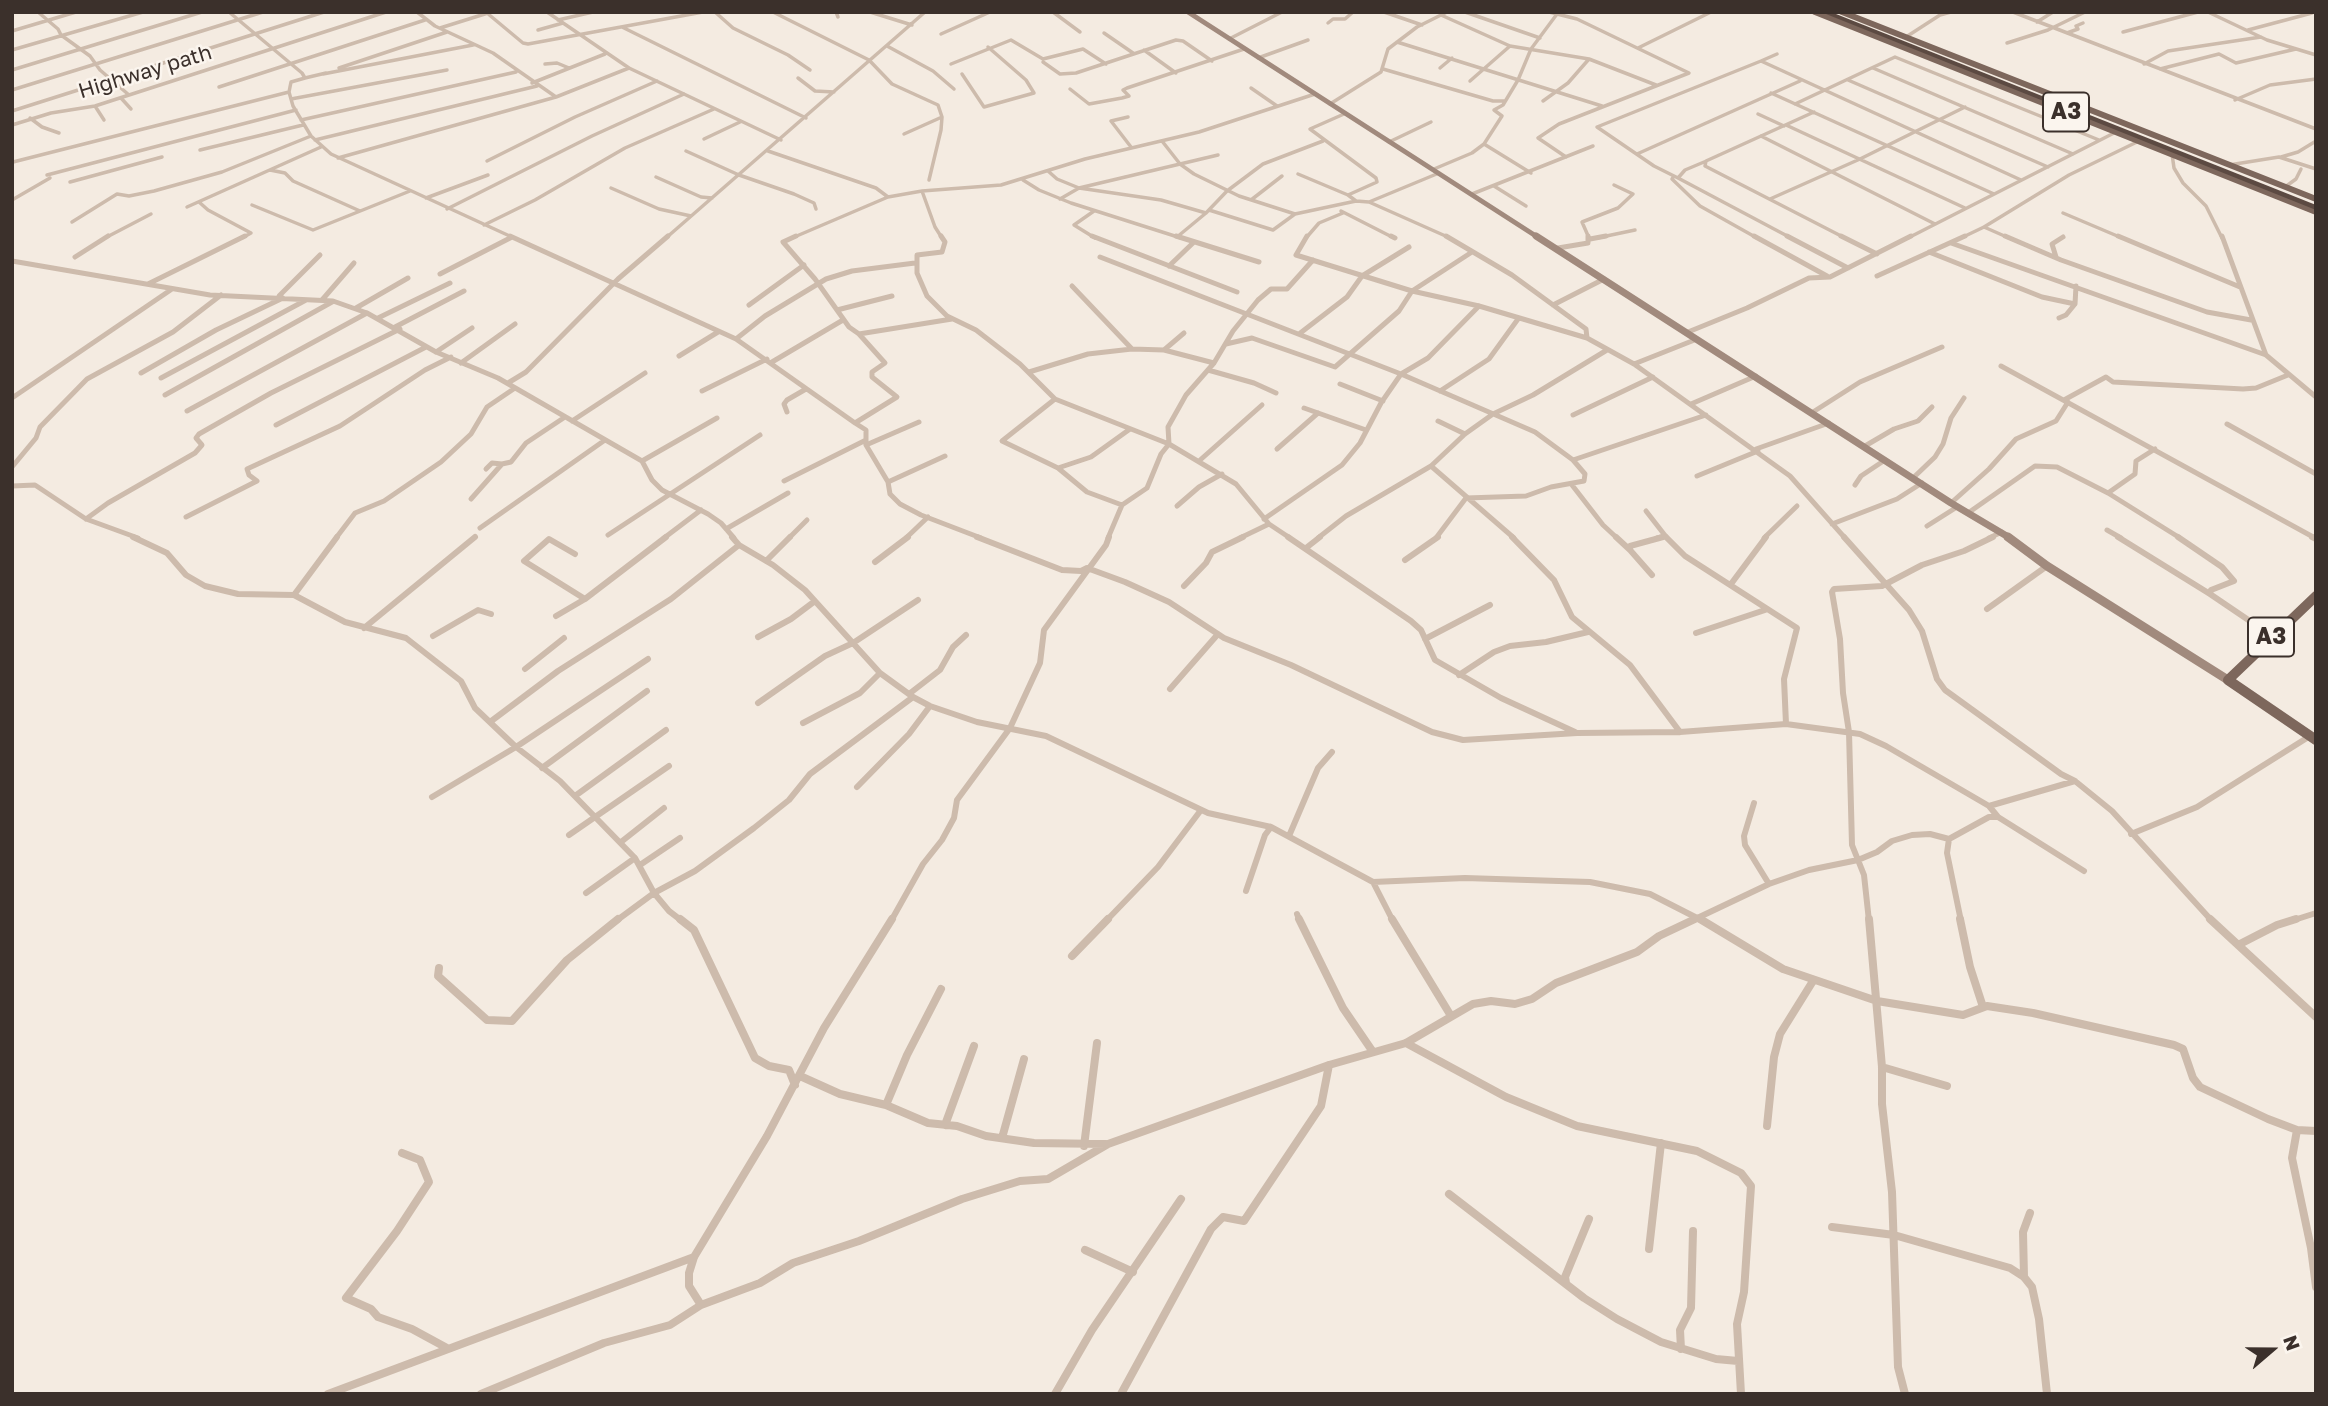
<!DOCTYPE html>
<html>
<head>
<meta charset="utf-8">
<style>
  body { margin:0 }
  #map { position:relative; width:2328px; height:1406px; overflow:hidden; background:#f4ebe1; font-family:"Golos Text",sans-serif }
  canvas { display:block }
  .frame { position:absolute; inset:0; border:14px solid #3b302b; pointer-events:none }
  .north { position:absolute; left:2237px; top:1315px; width:70px; height:70px; -webkit-text-stroke:5px #fbf5ee; paint-order:stroke; rotate:70deg; font-size:19px; font-weight:700; line-height:28px; text-align:center; color:#3b302b }
  .north::after { content:''; display:block; margin:auto; width:24px; height:32px; background:#3b302b; clip-path:polygon(50% 0,100% 100%,50% 72%,0 100%) }
</style>
</head>
<body>
<div id="map">
<canvas width="2328" height="1406"></canvas>
<div class="frame"></div>
<div class="north">N</div>
</div>
<script>
const context = document.querySelector('canvas').getContext('2d');
context.lineJoin = 'round';
function toPath(rows) {
  const path = new Path2D();
  for (const r of rows) {
    path.moveTo(r[0], r[1]);
    for (let i = 2; i < r.length; i += 2) path.lineTo(r[i], r[i + 1]);
  }
  return path;
}
function trace(path, color, width, dash) {
  context.strokeStyle = color;
  context.lineWidth = width;
  context.lineCap = dash ? 'butt' : 'round';
  context.setLineDash(dash || []);
  context.stroke(path);
}
function paint(path, color) {
  context.fillStyle = color;
  context.fill(path, 'evenodd');
}
function drawText(font, color, halo, rows, align = 'center') {
  context.font = font + ' "Golos Text",sans-serif';
  context.lineWidth = 5;
  context.setLineDash([]);
  context.textBaseline = 'middle';
  context.strokeStyle = halo;
  context.fillStyle = color;
  for (const [text, x, y, turn = 0] of rows) {
    context.save();
    context.translate(x, y);
    context.rotate((+turn || 0) * Math.PI / 180);
    context.textAlign = isNaN(turn) ? turn : align;
    if (halo) context.strokeText(text, 0, 0);
    context.fillText(text, 0, 0);
    context.restore();
  }
}
trace(toPath([
  [38,12,58,29,61,35,90,56,100,70,129,95],
  [229,12,302,73,305,78,291,82,289,92,293,106,311,136,331,154,514,238],
  [417,12,435,26,493,53,556,97],
  [547,12,629,68,781,140],
  [715,12,733,28,788,55,810,70],
  [773,12,869,60,892,84,938,105,942,117,941,130,929,180],
  [836,12,838,17],
  [870,12,912,25],
  [1053,12,1080,32],
  [1384,12,1422,25],
  [1465,12,1540,38],
  [1549,12,1577,19,1689,73,1559,124,1538,138,1566,157],
  [2013,12,2316,129],
  [2208,12,2267,40,2316,55],
  [487,13,523,43,528,44,703,12],
  [1441,15,1510,46],
  [558,20,593,12],
  [2037,22,2053,12],
  [1328,23,1333,19,1345,19,1353,12],
  [622,27,806,118],
  [440,28,488,13],
  [538,30,563,23],
  [2248,30,2312,13],
  [12,31,76,12],
  [2123,32,2198,12],
  [1104,33,1133,53],
  [2067,33,2078,29,2076,26,2083,23],
  [941,34,990,12],
  [1906,37,1940,15,1951,12],
  [1229,39,1282,12],
  [1397,42,1602,106],
  [2007,43,2048,30,2085,12],
  [887,46,933,71,954,89],
  [1638,48,1711,12],
  [12,50,143,12],
  [1144,50,1176,73],
  [1777,54,1761,61,2021,180],
  [1258,58,1308,40],
  [1043,62,1060,74,1076,73,1176,40,1183,41,1212,61],
  [545,64,557,63,569,68],
  [951,64,1011,40,1043,59,1083,49,1106,64],
  [2144,64,2168,51,2261,37],
  [339,68,447,32],
  [1440,68,1452,58],
  [1873,68,2073,154],
  [1383,69,1493,101,1505,101],
  [2160,69,2219,54,2236,63,2296,49],
  [12,70,202,12],
  [323,74,473,45],
  [962,74,984,107,1034,93,1026,80,988,47],
  [305,78,326,73],
  [798,78,815,91,834,92],
  [1848,80,2048,167],
  [1470,81,1510,46,1589,59,1656,85],
  [532,83,605,54],
  [219,87,425,20],
  [1251,88,1277,106],
  [1070,89,1089,104,1122,98,1129,96,1123,90,1127,88,1244,49],
  [12,90,263,12],
  [1771,93,1994,194],
  [121,98,131,109],
  [291,99,447,70],
  [2235,100,2270,85,2316,79],
  [1543,101,1568,83,1589,59],
  [1330,104,1381,72,1388,49,1417,27,1447,12],
  [1795,104,1895,57,2099,140],
  [95,106,104,120],
  [12,111,324,12],
  [1814,112,1706,161,1705,166,1845,238],
  [1344,114,1310,129,1376,178,1377,182,1348,195,1356,201],
  [1758,114,1784,126],
  [1128,117,1111,121,1131,147],
  [30,118,42,127,59,133],
  [301,120,516,72],
  [12,125,51,113,95,106,386,12],
  [1786,125,1965,208],
  [904,134,942,117],
  [1761,136,1935,224],
  [704,139,740,122],
  [315,140,537,86],
  [1162,141,1180,164,1194,174,1239,196,1295,214,1356,201,1369,202,1439,173],
  [1389,142,1431,122],
  [1484,144,1531,173],
  [200,150,303,125],
  [686,151,739,175,794,194,814,203,816,209],
  [768,151,876,188,888,197],
  [1637,154,1800,81],
  [2172,154,2174,168,2183,183,2206,206,2222,238],
  [2281,157,2298,152,2316,141],
  [338,158,556,97,629,68],
  [487,161,575,117,657,81],
  [13,162,289,92],
  [1704,162,1685,170,1678,178,1654,166,1597,127,1761,61],
  [2229,165,2279,157,2316,169],
  [1434,169,1472,153,1484,144,1502,116,1494,110,1503,105,1518,80,1531,49,1557,14],
  [270,170,285,173,293,181,360,211],
  [1048,171,1057,179,1079,188,1161,200,1206,213,1227,191,1263,164,1323,141],
  [1298,174,1348,195],
  [47,175,296,110],
  [1674,176,1672,179,1700,206,1757,238],
  [656,177,701,197,712,198],
  [1678,178,1791,238],
  [1023,180,1039,190,1071,203,1181,238],
  [70,182,162,157],
  [1494,186,1526,206],
  [2285,187,2296,179,2301,169],
  [611,188,659,209,691,216],
  [922,191,935,227,942,238],
  [1472,194,1593,146],
  [426,198,488,175],
  [1060,199,1079,188,1218,155],
  [1770,199,1860,159,1965,107],
  [12,200,50,178],
  [1251,200,1282,176],
  [199,202,208,210,251,233,242,238],
  [1369,202,1450,238],
  [252,205,313,230,410,191],
  [187,207,321,147],
  [447,209,592,136,684,94],
  [1209,210,1273,230,1295,214],
  [1094,211,1074,225,1095,238],
  [1341,211,1394,238],
  [2063,213,2122,238],
  [72,222,117,194,129,196,154,191,222,172,311,136],
  [484,225,535,200,625,148,714,109],
  [1984,227,2009,238],
  [1177,237,1206,213],
  [105,238,151,214],
  [666,238,925,12],
  [792,238,888,197,922,191,1001,185,1085,159,1199,132,1315,94],
  [1306,238,1319,223,1343,213],
  [1589,238,1582,222,1618,208,1633,194,1614,185],
  [1597,238,1635,230],
  [1908,238,2116,132],
  [1961,238,1984,227,2069,175,2139,141]
]), '#cdbbac', 3.5);
trace(toPath([
  [510,236,736,339],
  [796,236,783,242,815,279,849,327,859,334,952,319],
  [941,236,945,242,942,252,917,255,917,273,927,296,947,316,976,330,1020,364,1055,399,1169,444,1236,484,1269,524,1290,538],
  [1092,236,1237,292],
  [1176,236,1259,262],
  [1307,236,1296,255,1412,291,1479,306,1587,338],
  [1391,236,1395,238],
  [1446,236,1512,275,1586,329,1587,338,1634,364,1790,476,1845,538],
  [1754,236,1827,276],
  [1787,236,1848,268],
  [1841,236,1877,254],
  [2005,236,2061,260,2207,312,2251,320],
  [2118,236,2240,287],
  [2222,236,2266,355,2316,397],
  [1590,239,1606,236],
  [1951,243,2266,355],
  [1558,248,1588,243,1588,236],
  [1929,252,2042,297,2075,304,2076,286],
  [75,257,108,236],
  [1100,257,1401,374,1535,432,1573,460,1585,474,1584,481,1551,487,1526,496,1466,498,1436,538],
  [2056,257,2052,244,2063,237],
  [12,261,210,295,333,301,367,313,436,352,498,378,642,461,652,480,662,490,708,514,721,523,734,538],
  [1169,266,1194,242],
  [440,274,512,237],
  [1877,276,1965,236],
  [148,284,245,236],
  [1072,286,1132,349],
  [279,296,320,255],
  [322,300,354,263],
  [749,305,804,265],
  [1553,305,1604,279],
  [356,308,408,278],
  [837,310,892,296],
  [378,318,450,283],
  [2059,318,2066,315,2075,304],
  [395,327,464,291],
  [1688,332,1747,308,1809,278,1830,277,1911,236],
  [859,334,885,363,872,372,872,377,897,397,855,423,866,430,866,445,888,482,890,494,900,504,921,515,981,538],
  [1299,334,1347,297,1362,276,1409,247],
  [1226,344,1252,338,1335,367,1399,311,1412,291,1472,252],
  [1164,350,1184,333],
  [436,352,472,328],
  [679,356,718,332],
  [772,362,843,320],
  [461,363,515,324],
  [1634,364,1697,339],
  [2001,366,2315,538],
  [1208,370,1254,383,1276,393],
  [1029,372,1088,354,1132,349,1164,350,1214,363],
  [141,373,216,330,283,298],
  [161,378,306,300],
  [508,383,526,372,618,279,668,236],
  [1340,384,1383,401],
  [702,391,767,359],
  [1440,391,1489,359,1518,319],
  [165,395,332,302],
  [12,398,172,289],
  [1055,399,1002,441,1058,468,1087,492,1122,505],
  [2064,400,2106,377,2113,382,2243,389,2256,388,2288,375],
  [1691,404,1756,376],
  [1304,408,1366,430],
  [187,411,367,313],
  [787,412,784,404,787,400,806,389],
  [1813,412,1860,382,1942,347],
  [1573,415,1653,377],
  [572,421,645,373],
  [1438,421,1465,434],
  [855,423,736,339,765,316,826,279,852,271,915,263],
  [2227,424,2316,474],
  [276,425,426,347],
  [866,445,919,422],
  [1865,446,1894,429,1918,421,1932,407],
  [1277,449,1318,413],
  [1756,449,1829,423],
  [1573,460,1706,415],
  [642,461,717,418],
  [1199,461,1262,405],
  [1431,466,1514,538],
  [12,467,36,438,40,427,87,379,173,332,221,295],
  [1058,468,1091,457,1130,429],
  [486,469,492,463,502,464],
  [1697,476,1758,451],
  [1913,478,1935,457,1943,444,1951,418,1964,398],
  [784,481,866,440],
  [888,482,945,456],
  [1572,485,1603,525,1617,538],
  [1855,485,1861,476,1885,460],
  [12,486,35,485,86,519,138,538],
  [2108,493,2180,538],
  [471,499,502,464,511,462,526,443,565,417],
  [1951,503,1989,469,2016,439,2056,421,2068,402],
  [1177,506,1199,487,1222,474],
  [1646,511,1667,538],
  [1968,513,2035,466,2057,467,2108,493,2135,474,2136,461,2155,449],
  [186,517,257,481,249,475,247,469,340,426,425,370,451,357],
  [86,519,108,503,195,453,202,445,196,438,199,434,271,393,400,329],
  [1264,519,1342,465,1360,443,1381,403,1401,374,1428,358,1479,306],
  [1832,524,1897,499,1922,483],
  [1927,526,1957,507],
  [480,528,605,440],
  [726,529,788,493],
  [2107,530,2121,538],
  [608,535,760,435],
  [336,538,355,513,384,501,441,462,471,434,487,407,515,388],
  [664,538,701,510],
  [789,538,807,520],
  [906,538,928,517],
  [1108,538,1122,505,1147,488,1161,454,1169,444,1168,427,1186,395,1214,363,1233,331,1258,300,1271,289,1287,289,1313,260],
  [1240,538,1269,524],
  [1318,538,1346,516,1431,466,1465,434,1493,414,1533,395,1607,350],
  [1657,538,1665,536],
  [1764,538,1797,506],
  [1989,538,2002,532]
]), '#cdbbac', 5);
trace(toPath([
  [133,537,167,553,186,575,205,586,238,594,294,595,345,622,406,638,461,681,475,708,516,747,648,659],
  [732,537,739,545,773,565,805,590,880,673,913,697,930,706,977,722,1046,736,1208,813,1271,827,1373,882,1465,878,1590,882,1650,894,1703,921],
  [977,537,1062,570,1081,571,1087,568,1125,582,1169,602,1224,638,1291,665,1432,732,1463,740,1577,733,1680,732,1786,724,1860,734,1886,746,1989,806,2075,781,2112,811,2212,921],
  [1288,537,1411,621,1421,630,1435,660,1501,698,1575,732],
  [1512,537,1554,580,1572,617,1630,665,1680,732],
  [1616,537,1630,550],
  [1666,537,1685,556,1797,628,1784,679,1786,724],
  [1844,537,1909,610,1922,631,1937,679,1945,690,2061,774,2075,781],
  [2118,537,2210,594],
  [2178,537,2222,567,2234,581,2211,590,2210,594,2272,636],
  [2312,537,2316,539],
  [1306,548,1320,537],
  [575,554,549,539,524,561,585,599],
  [1405,560,1438,537],
  [766,561,790,537],
  [875,562,908,537],
  [1652,575,1630,550,1630,546,1663,537],
  [1731,584,1766,537],
  [1184,586,1206,563,1212,552,1243,537],
  [294,595,337,537],
  [1987,609,2047,566],
  [556,616,585,599,666,537],
  [364,628,475,537],
  [1696,633,1765,610],
  [433,636,478,610,491,614],
  [758,637,791,619,815,601],
  [1425,639,1490,605],
  [525,669,564,638],
  [1459,675,1494,652,1510,646,1546,642,1588,632],
  [1170,689,1218,634],
  [909,694,940,670,953,647,966,635],
  [758,703,825,656,853,643,918,600],
  [490,722,558,671,671,599,739,545],
  [803,723,860,693,880,673],
  [542,768,647,691],
  [857,787,909,734,930,706],
  [575,796,666,730],
  [432,797,516,747,560,781,635,858,654,893,669,911,682,921],
  [1754,803,1744,836,1745,845,1769,884],
  [1998,817,2084,871],
  [2131,834,2197,807,2310,736],
  [569,835,669,766],
  [1289,836,1318,768,1332,752],
  [1949,839,1947,853,1961,921],
  [621,842,664,808],
  [640,865,680,838],
  [1373,882,1393,921],
  [1246,891,1265,835,1271,827],
  [586,893,635,858],
  [1297,914,1300,921],
  [616,921,654,893,695,871,754,828,789,800,810,774,913,697],
  [891,921,923,864,942,840,954,818,957,800,1010,728,1040,663,1044,630,1106,545,1109,537],
  [1106,921,1158,867,1201,810],
  [1691,921,1769,884,1809,870,1858,860,1877,852,1892,841,1912,835,1930,834,1949,839,1989,817,1998,817,1989,806],
  [1869,921,1864,875,1852,845,1849,732,1843,693,1840,639,1832,592,1834,589,1882,586,1922,565,1964,551,1993,537],
  [2291,921,2316,913]
]), '#cdbbac', 6);
trace(toPath([
  [680,919,694,930,755,1058,769,1066,789,1070,795,1085],
  [1299,919,1343,1008,1373,1052],
  [1392,919,1451,1016],
  [1700,919,1783,969,1877,1001,1963,1015,1987,1006,2033,1013,2174,1045,2183,1049,2193,1078,2200,1087,2268,1119,2297,1130,2316,1131],
  [1869,919,1882,1067,1882,1104,1892,1192,1898,1367,1905,1394],
  [1960,919,1970,967,1983,1007],
  [2210,919,2316,1017],
  [2238,945,2277,925,2296,919],
  [1072,956,1108,919],
  [439,968,438,976,487,1020,512,1021,567,960,618,919],
  [1406,1043,1506,1097,1577,1126,1697,1151,1741,1173,1751,1186,1744,1292,1737,1324,1741,1394],
  [1882,1067,1947,1086],
  [800,1076,840,1094,886,1105,928,1123,957,1126,986,1136,1034,1143,1106,1144],
  [886,1105,907,1055,941,989],
  [945,1125,974,1046],
  [1767,1126,1774,1057,1780,1034,1813,981],
  [2297,1130,2292,1158,2311,1248,2316,1287],
  [1002,1138,1024,1059],
  [1084,1146,1097,1043],
  [402,1153,420,1160,429,1182,397,1231,346,1298,371,1309,378,1317,412,1329,447,1348],
  [1449,1194,1584,1298,1617,1319,1661,1342,1716,1359,1738,1361],
  [1832,1227,1894,1235,2010,1268,2024,1277,2032,1287,2039,1319,2047,1394],
  [1649,1249,1661,1143],
  [1085,1250,1133,1272],
  [2024,1277,2023,1232,2030,1213],
  [1566,1283,1565,1277,1589,1219],
  [701,1305,689,1286,689,1273,694,1257,767,1136,824,1028,892,919],
  [1681,1349,1680,1330,1691,1308,1693,1231],
  [328,1394,694,1257],
  [481,1394,604,1343,670,1325,701,1305,760,1283,793,1263,859,1241,962,1199,1020,1181,1048,1179,1108,1144,1329,1065,1406,1043,1473,1004,1491,1001,1515,1004,1532,999,1556,983,1637,952,1659,936,1695,919],
  [1055,1394,1092,1330,1181,1199],
  [1121,1394,1211,1229,1223,1217,1244,1221,1321,1106,1329,1065]
]), '#cdbbac', 8);
trace(toPath([
  [1188,12,1539,238]
]), '#a18a7d', 5);
trace(toPath([
  [1536,236,1951,503,2010,538]
]), '#a18a7d', 7);
trace(toPath([
  [2008,537,2047,566,2228,680]
]), '#a18a7d', 9);
trace(toPath([
  [1815,12,2316,212],
  [1842,12,2316,199]
]), '#7d675c', 6);
trace(toPath([
  [2316,596,2228,680,2316,740]
]), '#7d675c', 10);
paint(toPath([
  [1821,12,1831,12,2316,205,2316,210,1821,12]
]), '#5c4a42');
drawText('21px', '#3b302b', '#fbf5ee', [
  ["Highway path",145,72,-17]
]);
for (const [x, y, w] of [
  [2066,112,46],
  [2271,637,46]
]) {
  const box = new Path2D();
  box.roundRect(x - w / 2, y - 19.5, w, 39, 5);
  context.fillStyle = '#fbf5ee';
  context.fill(box);
  trace(box, '#3b302b', 2);
}
drawText('bold 23px', '#3b302b', null, [
  ["A3",2066,112],
  ["A3",2271,637]
]);
</script>
</body>
</html>
